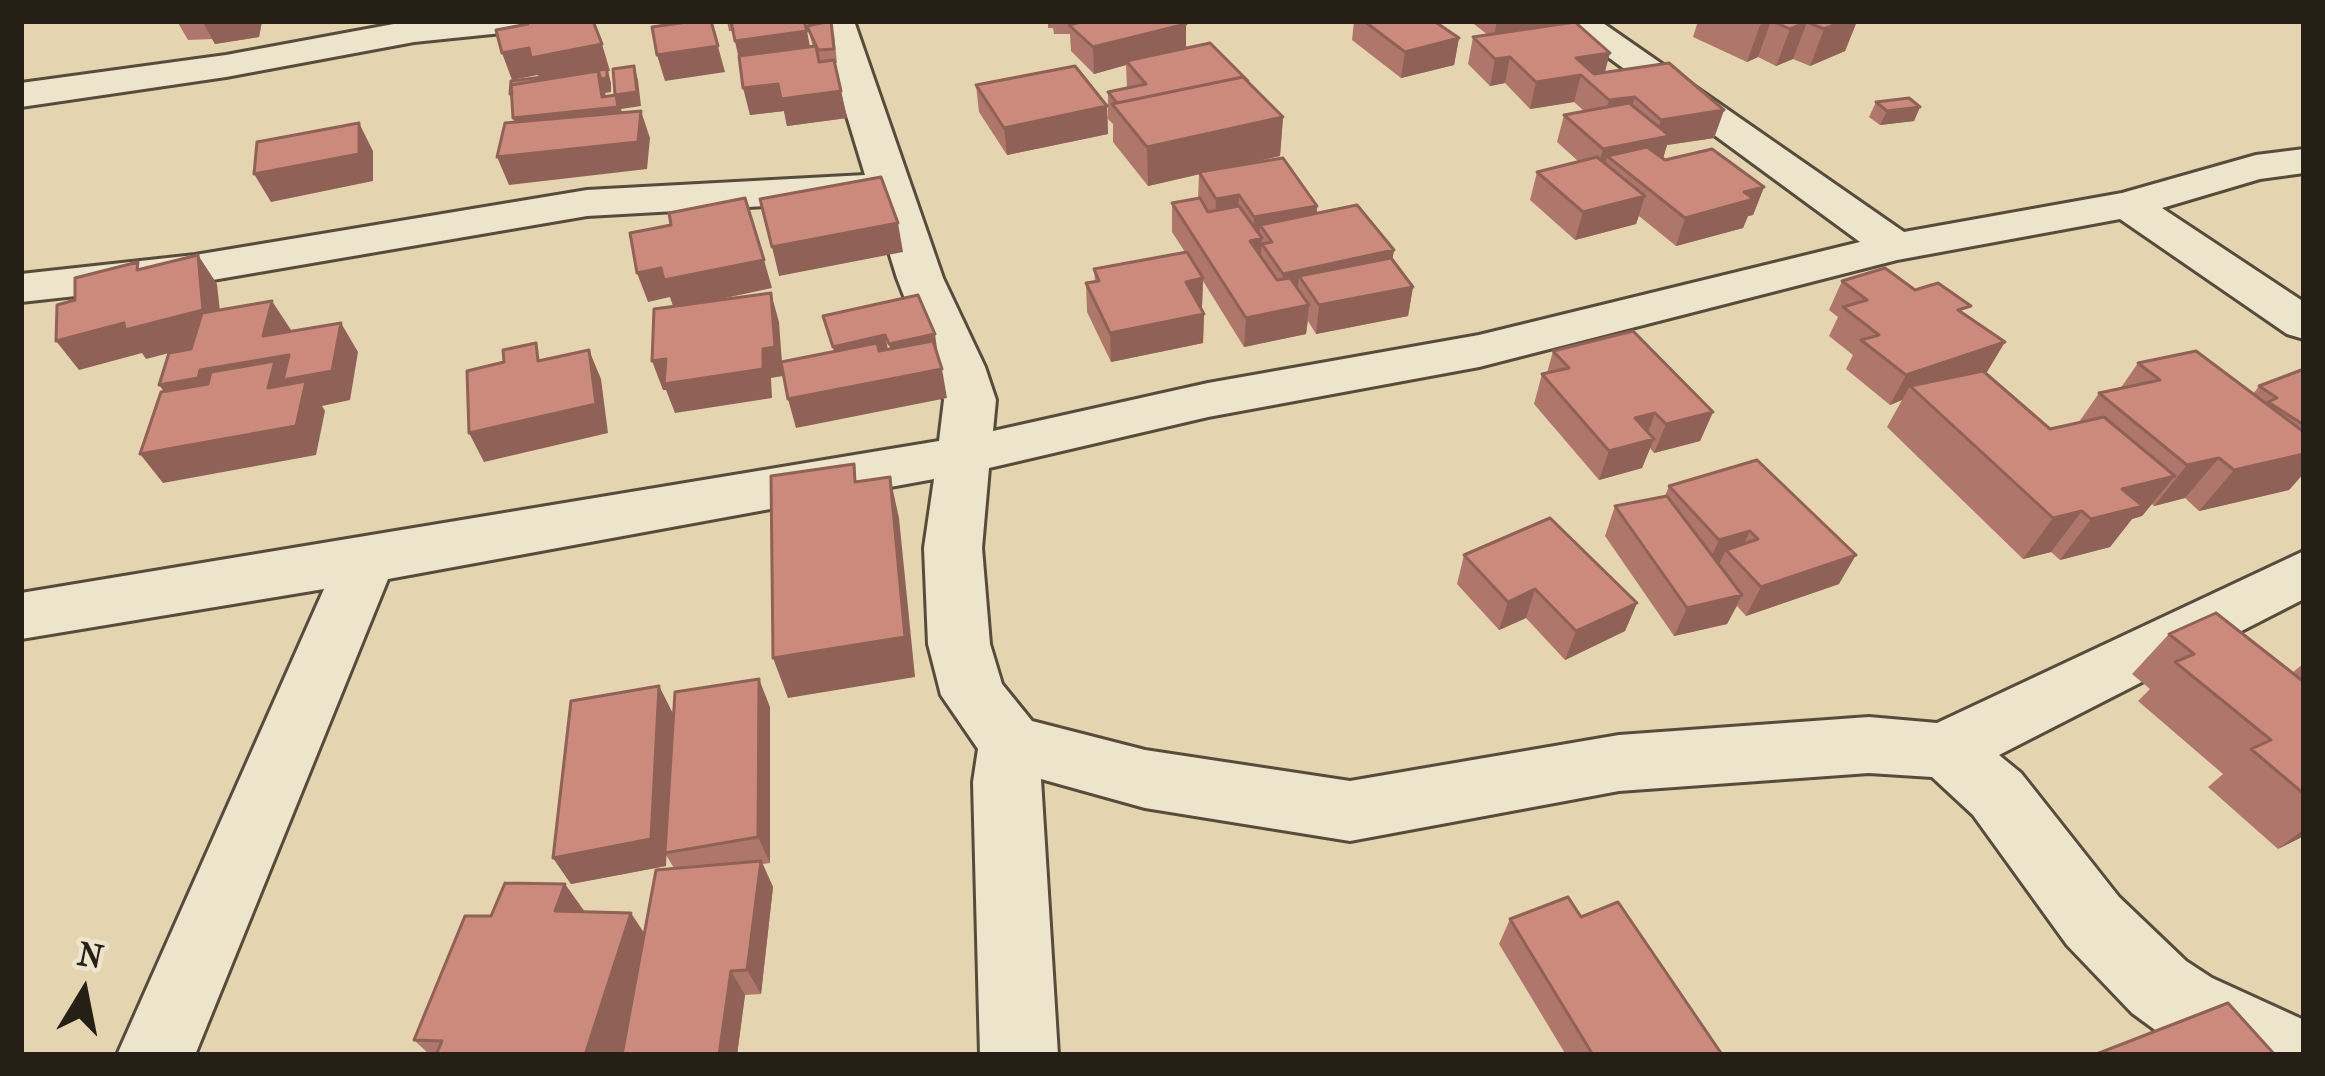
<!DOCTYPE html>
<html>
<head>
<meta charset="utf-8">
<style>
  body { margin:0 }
  #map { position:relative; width:2325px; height:1076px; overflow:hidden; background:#e4d5b0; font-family:"IM FELL French Canon",serif }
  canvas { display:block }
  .frame { position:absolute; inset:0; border:24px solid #261f15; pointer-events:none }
  .north { position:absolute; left:24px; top:932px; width:120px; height:120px; -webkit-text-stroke:9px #ede4cc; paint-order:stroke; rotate:10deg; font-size:33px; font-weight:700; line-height:48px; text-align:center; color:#261f15 }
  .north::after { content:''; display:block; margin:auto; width:42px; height:54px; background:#261f15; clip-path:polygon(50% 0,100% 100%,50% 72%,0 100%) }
</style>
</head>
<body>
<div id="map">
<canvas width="2325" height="1076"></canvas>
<div class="frame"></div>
<div class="north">N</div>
</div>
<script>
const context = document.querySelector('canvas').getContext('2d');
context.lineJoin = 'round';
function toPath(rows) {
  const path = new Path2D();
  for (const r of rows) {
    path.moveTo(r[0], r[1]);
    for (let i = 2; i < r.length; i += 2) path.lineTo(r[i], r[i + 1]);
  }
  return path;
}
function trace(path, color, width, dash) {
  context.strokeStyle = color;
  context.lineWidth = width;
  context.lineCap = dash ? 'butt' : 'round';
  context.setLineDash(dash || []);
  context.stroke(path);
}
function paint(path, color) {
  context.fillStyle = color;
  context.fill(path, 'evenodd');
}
const street = toPath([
  [410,21,530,21,525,29,512,32,414,42,226,77,21,107,21,83,226,55,410,21],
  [818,21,854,21,943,278,985,367,996,400,993,431,1208,383,1479,335,1860,242,1559,21,1600,21,1904,232,2122,193,2256,155,2304,149,2304,173,2260,179,2162,208,2304,302,2304,339,2287,334,2120,219,1897,260,1479,367,1208,417,989,468,982,548,990,644,1002,684,1032,721,1145,750,1350,781,1619,735,1869,717,1937,723,2304,551,2304,599,1999,755,2021,773,2119,897,2186,961,2212,978,2304,1020,2304,1055,2207,1055,2158,1032,2132,1013,2067,945,1973,815,1932,777,1869,773,1619,791,1350,841,1145,808,1041,779,1058,1055,980,1055,973,782,978,749,941,695,928,644,924,548,934,479,388,579,195,1055,117,1055,324,589,21,639,21,593,939,441,944,400,897,278,873,200,587,216,195,283,21,302,21,274,195,255,587,190,865,175,818,21]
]);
trace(street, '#564c3c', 6);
paint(street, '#ede4cc');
paint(toPath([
  [177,21,262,21,259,37,215,44,212,39,188,40],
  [727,21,804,21,810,47,813,47,807,26,834,34,837,63,835,63,847,118,787,126,784,111,750,115,733,31,729,31],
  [1048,21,1182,21,1186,24,1186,49,1248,82,1283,117,1280,156,1231,167,1317,206,1317,213,1394,250,1392,260,1413,287,1408,316,1316,334,1308,321,1306,334,1244,347,1203,281,1202,307,1201,308,1204,314,1203,343,1111,362,1087,312,1086,283,1095,282,1094,269,1185,252,1172,232,1172,203,1198,199,1199,174,1148,186,1113,142,1113,124,1108,119,1108,92,1127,88,1126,65,1094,74,1071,51,1070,34,1054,34,1053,28,1048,28],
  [1354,21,1434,21,1459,38,1454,65,1401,78,1352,40],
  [1470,21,1557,21,1556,25,1605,73,1724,110,1714,138,1667,145,1663,159,1764,187,1753,215,1748,216,1743,228,1676,246,1639,216,1636,224,1575,240,1530,200,1537,172,1578,161,1557,142,1564,115,1584,111,1574,102,1530,109,1505,83,1490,86,1468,64,1473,37,1488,35],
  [1698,21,1857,21,1845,51,1810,66,1793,59,1776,66,1758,57,1747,62,1693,37],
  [976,85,1107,106,1108,134,1007,155,979,112],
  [1876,102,1920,107,1914,121,1880,125,1869,117],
  [1842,281,1915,290,1965,315,2005,342,1985,372,2050,429,2079,422,2099,393,2120,389,2138,363,2253,394,2259,386,2304,369,2304,473,2289,490,2199,511,2185,498,2154,506,2152,504,2142,516,2132,519,2110,547,2060,560,2051,552,2023,559,1887,427,1902,400,1890,405,1846,369,1853,355,1829,336,1838,317,1829,310],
  [1553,351,1713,412,1700,441,1654,453,1650,448,1642,468,1599,480,1534,404,1542,374,1547,373],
  [1757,460,1839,584,1746,616,1737,606,1727,624,1674,636,1605,536,1615,506,1665,496,1669,486],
  [1464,555,1637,603,1625,631,1565,660,1526,618,1499,630,1457,584],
  [2169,634,2292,673,2304,663,2304,836,2278,849,2208,787,2223,774,2138,701,2150,689,2132,674],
  [659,686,673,714,770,707,770,863,763,864,773,887,761,994,745,995,737,1055,430,1055,414,1040,585,912,645,933,674,868,666,855,666,866,571,884,553,858],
  [1581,917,1719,1055,1566,1055,1499,944,1510,919]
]), '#af776b');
paint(toPath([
  [202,21,262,21,259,37,215,44],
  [711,21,725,72,665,81,657,55],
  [1497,21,1557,21,1555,26,1493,40],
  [1771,21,1758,57,1747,62,1760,25],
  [1844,21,1857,21,1845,51,1810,66,1824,29],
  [1807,22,1793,59,1776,66,1790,29],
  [1186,24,1186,50,1126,61,1126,65,1094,74,1093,47],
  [807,31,812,58,742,68,735,41],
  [1459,38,1454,65,1401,78,1405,52],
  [602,44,610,71,608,71,611,83,611,92,605,93,607,98,615,95,634,66,638,80,641,106,621,109,625,122,524,145,513,118,515,109,510,94,541,84,538,75,512,80,502,53,529,48],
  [1610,53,1603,79,1581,75,1574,102,1530,109,1536,82,1576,58],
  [1510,57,1505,83,1490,86,1495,59],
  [778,84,841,91,847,118,787,126,784,111,750,115,743,88],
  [1635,97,1627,124,1601,128,1609,100],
  [1107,106,1108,134,1007,155,1004,128],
  [1920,107,1914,121,1880,125,1887,111],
  [1724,110,1714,138,1667,145,1661,164,1607,156,1602,176,1595,177,1603,149,1655,139,1661,120],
  [641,111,650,138,647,169,509,185,497,157],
  [1283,117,1280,156,1148,186,1147,147],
  [359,123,373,151,373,181,271,202,254,174],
  [1764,187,1753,215,1748,216,1743,228,1676,246,1685,218,1744,192],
  [1239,195,1238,223,1215,227,1216,199],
  [1645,196,1636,224,1575,240,1583,212],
  [1317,206,1314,234,1260,225,1259,239,1262,238,1260,267,1250,241,1253,240,1254,217],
  [898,223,903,252,779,276,772,247],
  [1394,250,1389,279,1299,276,1297,299,1281,303,1283,274],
  [198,255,217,284,223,339,146,359,142,353,79,370,56,341],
  [764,260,772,288,674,309,670,297,648,302,637,273,661,268],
  [1203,278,1202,307,1185,311,1186,282],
  [1413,287,1408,316,1316,334,1319,305],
  [771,293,779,322,783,376,771,378,772,398,675,413,666,390,663,390,652,361,763,349],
  [272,301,291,330,284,355,341,323,358,352,350,400,322,406,325,411,316,455,163,483,140,454,181,414,159,385,263,336],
  [1309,305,1306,334,1244,347,1246,318],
  [1204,314,1203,343,1111,362,1110,333],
  [935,334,939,363,895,374,889,344],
  [885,335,891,364,840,376,833,347],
  [2005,342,1987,372,1919,395,1910,386,1902,400,1890,405,1906,375],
  [589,350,601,379,608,433,484,462,469,433],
  [942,369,947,398,796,428,788,399],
  [1713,412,1700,441,1654,453,1666,424],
  [1655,413,1645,441,1654,439,1642,468,1599,480,1609,451,1635,418],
  [2304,454,2304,473,2289,490,2199,511,2234,470],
  [2219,458,2185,498,2154,506,2187,465],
  [2175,476,2142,516,2132,519,2110,547,2060,560,2091,519,2122,489],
  [890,477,899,518,915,677,788,698,773,658],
  [2082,511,2051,552,2023,559,2053,518],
  [1750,531,1736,560,1726,550,1718,566,1706,569,1719,540],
  [1856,555,1839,584,1746,616,1761,587],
  [1535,589,1526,618,1499,630,1508,602],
  [1742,595,1727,624,1674,636,1687,608],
  [1637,603,1625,631,1565,660,1576,631],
  [759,679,770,707,770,863,758,837],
  [659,686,673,714,666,866,571,884,553,858],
  [2304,829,2304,836,2278,849],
  [761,861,773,887,761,994,747,970],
  [565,884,590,919,555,911],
  [631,913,654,948,621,1055,585,1055],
  [731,971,745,995,737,1055,719,1055]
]), '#8f6157');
const building = toPath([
  [527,21,593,21,602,44,531,58,529,48,502,53,496,30,528,24,527,21],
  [694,21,711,21,718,46,657,55,652,27,694,21],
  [731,21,804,21,807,31,735,41,731,21],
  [831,21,834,49,818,50,807,26,831,21],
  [1085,21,1182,21,1186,24,1093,47,1069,25,1085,21],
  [1364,21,1434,21,1459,38,1405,52,1364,21],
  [1772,21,1844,21,1824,29,1807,22,1790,29,1772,21],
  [1575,22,1610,53,1576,58,1594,74,1669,63,1724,110,1661,120,1635,97,1609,100,1581,75,1536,82,1510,57,1495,59,1473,37,1575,22],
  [1210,43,1248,81,1243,77,1117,103,1108,92,1146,84,1126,61,1210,43],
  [816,46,819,62,834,60,841,91,781,99,778,84,743,88,739,56,816,46],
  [634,66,637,92,615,95,613,69,634,66],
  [1075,66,1107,106,1004,128,976,85,1075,66],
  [607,69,607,78,601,79,598,71,511,85,512,94,510,94,511,81,607,69],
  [598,71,602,97,616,95,618,107,513,118,511,85,598,71],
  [1243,77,1283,117,1147,147,1112,104,1243,77],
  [1909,98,1920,107,1887,111,1876,102,1909,98],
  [1629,103,1670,136,1603,149,1564,115,1629,103],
  [641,111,638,142,497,157,505,123,641,111],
  [359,123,359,154,254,174,257,142,359,123],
  [1647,147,1665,160,1712,149,1764,187,1744,192,1754,199,1685,218,1607,156,1647,147],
  [1597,157,1645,196,1583,212,1537,172,1597,157],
  [1283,158,1317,206,1254,217,1239,195,1216,199,1199,172,1283,158],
  [881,177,898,223,772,247,760,199,881,177],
  [745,198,764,260,664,280,661,268,637,273,630,233,671,225,669,213,745,198],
  [1200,198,1208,212,1239,206,1262,238,1250,241,1277,280,1290,278,1309,305,1246,318,1172,203,1200,198],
  [1357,205,1394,250,1283,274,1262,244,1272,242,1260,225,1357,205],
  [1187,252,1203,278,1186,282,1204,314,1110,333,1086,283,1099,281,1094,269,1187,252],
  [198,255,203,310,125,330,124,323,56,341,57,305,75,300,75,278,138,262,137,270,198,255],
  [1391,258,1413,287,1319,305,1299,276,1391,258],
  [1885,268,1915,290,1938,283,1971,306,1958,310,2005,342,1906,375,1861,340,1879,335,1843,307,1867,300,1842,281,1885,268],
  [771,293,775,347,763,349,763,369,664,384,666,359,652,361,654,309,771,293],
  [918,295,935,334,889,344,885,335,833,347,823,316,918,295],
  [272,301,263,336,341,323,332,371,283,380,289,355,200,370,198,378,159,385,169,353,191,349,202,313,272,301],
  [1633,331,1713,412,1666,424,1655,413,1635,418,1654,439,1609,451,1542,374,1569,368,1553,351,1633,331],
  [933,341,942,369,788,399,781,362,877,343,879,351,933,341],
  [536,343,538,361,589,350,596,404,469,433,467,371,504,362,503,350,536,343],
  [2196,351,2304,432,2304,454,2234,470,2219,458,2187,465,2099,393,2160,380,2138,363,2196,351],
  [275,361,268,388,306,381,296,426,140,454,161,392,208,384,211,372,275,361],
  [2304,369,2304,425,2268,402,2277,398,2259,386,2304,369],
  [1983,371,2050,429,2104,417,2175,476,2122,489,2143,506,2091,519,2082,511,2053,518,1910,386,1983,371],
  [1757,460,1856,555,1761,587,1726,550,1758,539,1750,531,1719,540,1669,486,1757,460],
  [854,464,855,482,890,477,905,637,773,658,771,476,854,464],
  [1667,496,1742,595,1687,608,1615,506,1667,496],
  [1550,518,1637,603,1576,631,1535,589,1508,602,1464,555,1550,518],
  [2216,613,2304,682,2304,794,2251,749,2271,740,2175,662,2194,654,2169,634,2216,613],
  [759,679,758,837,665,853,675,692,759,679],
  [659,686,651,839,553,858,571,701,659,686],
  [761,861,747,970,731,971,719,1055,622,1055,656,870,761,861],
  [505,883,565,884,555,911,631,913,585,1055,436,1055,442,1041,414,1040,465,916,491,916,505,883],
  [1568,897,1581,917,1618,902,1721,1053,1716,1055,1593,1055,1510,919,1568,897],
  [2228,1003,2275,1055,2094,1055,2228,1003]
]);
paint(building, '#cc8a7c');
trace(building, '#8f6157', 3);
</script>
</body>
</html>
